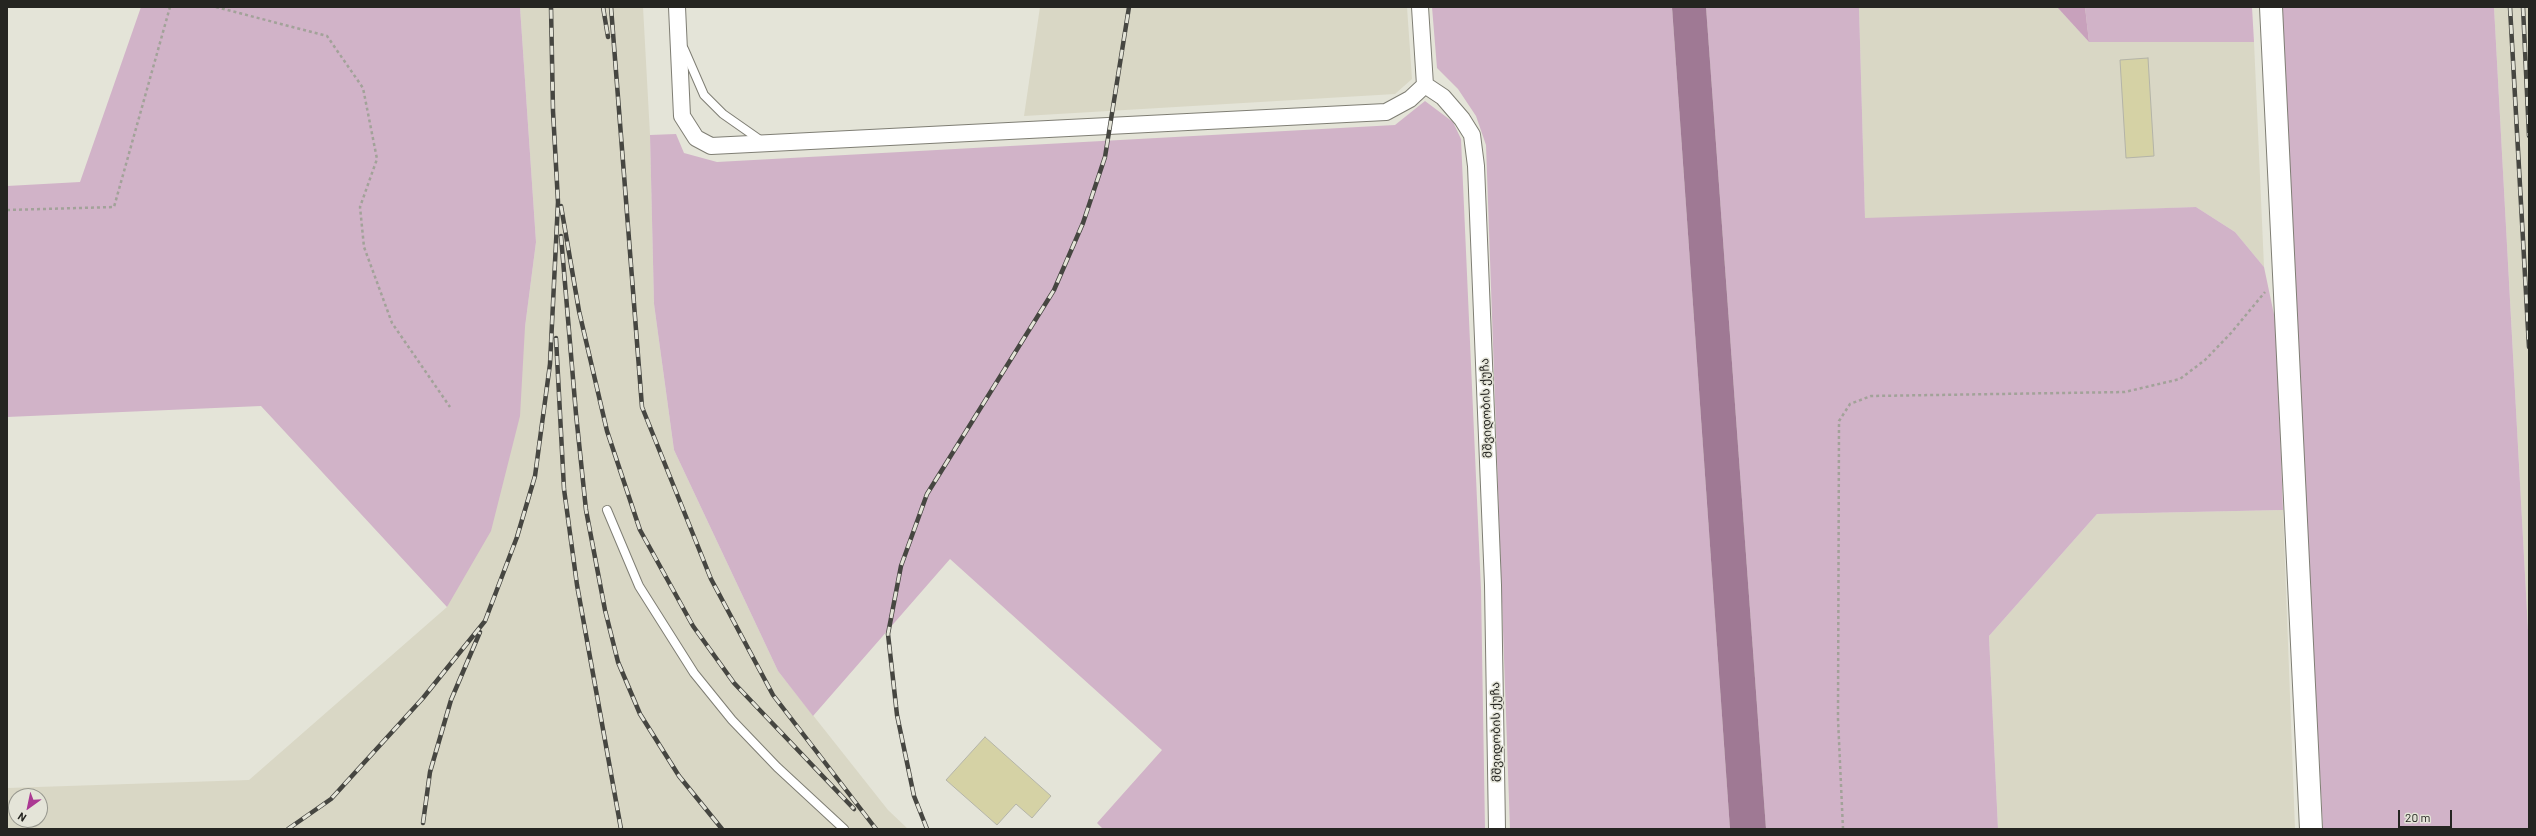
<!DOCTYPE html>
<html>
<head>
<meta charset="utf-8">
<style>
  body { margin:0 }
  #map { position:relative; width:2536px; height:836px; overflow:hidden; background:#e4e4d8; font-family:Barlow,sans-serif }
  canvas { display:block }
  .frame { position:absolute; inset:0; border:8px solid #252521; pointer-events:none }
  .north { position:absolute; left:8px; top:788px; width:40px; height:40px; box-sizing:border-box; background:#e4e4d8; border:1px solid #98988f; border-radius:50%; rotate:213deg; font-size:11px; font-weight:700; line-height:16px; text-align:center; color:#252521 }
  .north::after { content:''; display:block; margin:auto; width:14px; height:18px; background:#ab3993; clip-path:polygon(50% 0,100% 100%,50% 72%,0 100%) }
  .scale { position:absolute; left:2398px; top:810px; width:54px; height:18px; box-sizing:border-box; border:2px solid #252521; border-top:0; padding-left:5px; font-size:12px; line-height:14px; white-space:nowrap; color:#252521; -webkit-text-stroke:3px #e4e4d8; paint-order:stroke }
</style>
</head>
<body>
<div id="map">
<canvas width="2536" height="836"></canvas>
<div class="frame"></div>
<div class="north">N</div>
<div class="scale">20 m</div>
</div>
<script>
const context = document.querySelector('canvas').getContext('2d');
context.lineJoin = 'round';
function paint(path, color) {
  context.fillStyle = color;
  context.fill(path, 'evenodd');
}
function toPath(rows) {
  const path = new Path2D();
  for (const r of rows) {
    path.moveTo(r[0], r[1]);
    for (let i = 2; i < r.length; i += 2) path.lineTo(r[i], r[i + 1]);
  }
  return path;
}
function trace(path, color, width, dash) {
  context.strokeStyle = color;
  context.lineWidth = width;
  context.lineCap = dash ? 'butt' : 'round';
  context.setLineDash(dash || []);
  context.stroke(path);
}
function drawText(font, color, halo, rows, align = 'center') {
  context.font = font + ' Barlow,"Noto Sans Georgian",sans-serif';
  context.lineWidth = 3;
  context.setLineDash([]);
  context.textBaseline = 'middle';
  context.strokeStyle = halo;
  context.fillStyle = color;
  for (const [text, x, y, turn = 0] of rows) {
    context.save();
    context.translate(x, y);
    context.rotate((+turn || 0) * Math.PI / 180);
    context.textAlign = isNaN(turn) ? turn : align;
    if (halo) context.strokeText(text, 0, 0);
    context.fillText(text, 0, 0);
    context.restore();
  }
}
paint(toPath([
  [520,7,643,7,650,135,654,304,674,450,778,671,888,810,908,829,7,829,7,788,249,780,447,607,525,327,536,242],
  [16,796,40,796,40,820,16,820],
  [1040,7,1407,7,1412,79,1395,94,1024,116],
  [1859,7,2057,7,2089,42,2254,42,2264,267,2235,232,2196,207,1865,219],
  [2494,7,2529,7,2529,648],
  [2283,510,2295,829,1998,829,1989,636,2097,514]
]), '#d9d7c5');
paint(toPath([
  [141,7,520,7,536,242,525,327,520,416,491,531,447,607,261,406,7,417,7,186,80,182],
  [1432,7,1672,7,1730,829,1510,829,1486,145,1476,116,1458,89,1437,68],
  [1706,7,1859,7,1865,218,2196,207,2235,232,2264,267,2276,324,2283,510,2097,514,1989,636,1998,829,1766,829],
  [2085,7,2252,7,2254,42,2089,42],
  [2279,7,2494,7,2529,648,2529,829,2323,829],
  [1425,101,1453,122,1461,139,1481,590,1485,829,1103,829,1097,823,1162,750,950,559,813,716,778,671,674,450,654,304,650,135,676,134,684,153,717,162,1395,125]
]), '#d1b3c8');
paint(toPath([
  [2057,7,2085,7,2089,42]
]), '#c8a1bc');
paint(toPath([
  [1672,7,1706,7,1766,829,1730,829]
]), '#9f7994');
const building = toPath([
  [2148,58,2154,156,2126,158,2120,60,2148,58],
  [985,737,1051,796,1032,818,1016,804,997,825,946,780,985,737]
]);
paint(building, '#d5d2a5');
trace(building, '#b4b4a8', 1);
const lane = toPath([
  [684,49,704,95,723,114,763,142],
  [607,510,639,586,694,673,732,720,777,767,844,829]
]);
const street = toPath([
  [677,7,682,116,696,138,711,146,1386,112,1410,99,1425,85],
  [1420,7,1425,85,1443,97,1462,119,1472,135,1476,166,1493,585,1497,829]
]);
const secondary = toPath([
  [2271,7,2311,829]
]);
trace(lane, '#7f7e74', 10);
trace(street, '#7f7e74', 18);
trace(secondary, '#7f7e74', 24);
trace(toPath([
  [216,7,327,36,363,88,377,159,360,207,364,247,392,323,450,407],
  [7,210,114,207,170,7],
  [1843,829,1838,719,1839,421,1850,404,1871,396,2125,392,2180,379,2205,360,2231,333,2265,292]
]), '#a2a299', 2.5, [3, 3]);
trace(lane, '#fff', 8);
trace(street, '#fff', 16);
trace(secondary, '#fff', 22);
const rail = toPath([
  [603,7,608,37],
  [611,7,642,407,711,579,773,695,876,829],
  [2510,7,2529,347],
  [2523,7,2529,136],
  [561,206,579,311,607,431,640,530,693,626,734,683,854,809],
  [561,236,576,414,586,510,605,610,618,662,640,714,679,776,722,829],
  [556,338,564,489,577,585,621,829],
  [423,823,430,772,451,700,480,632],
  [288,829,331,799,423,698,485,621,517,537,535,476,550,364,558,202,553,111,551,7],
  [927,829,914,796,897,715,888,634,901,566,927,494,1054,290,1083,223,1105,157,1129,7]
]);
trace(rail, '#464641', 4.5);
trace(rail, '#e4e4d8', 3, [9]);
drawText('12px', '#252521', '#e4e4d8', [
  ["მშვიდობის ქუჩა",1486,408,-92],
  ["მშვიდობის ქუჩა",1496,732,-91]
]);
</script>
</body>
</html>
